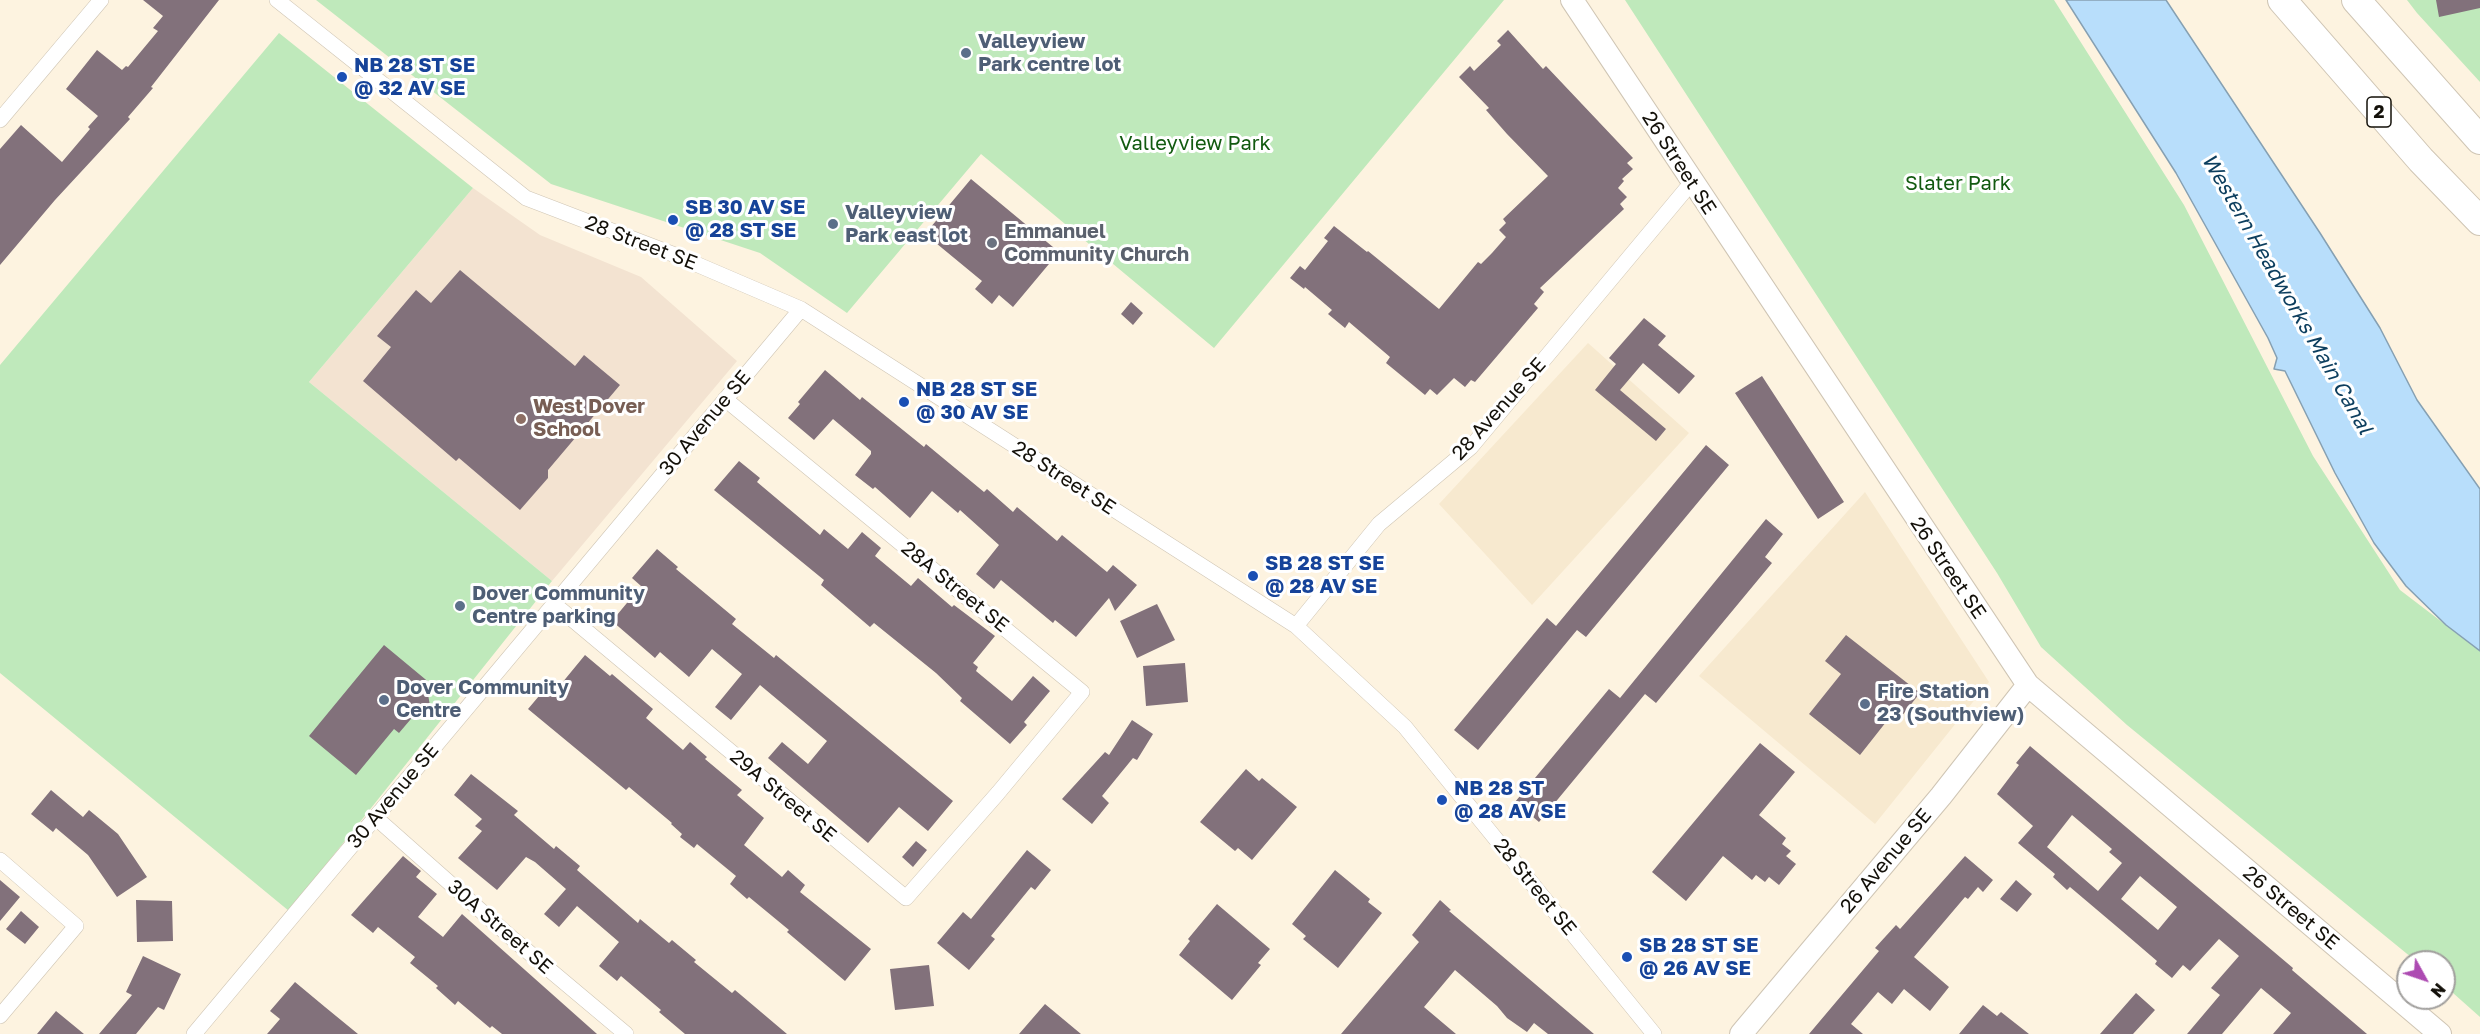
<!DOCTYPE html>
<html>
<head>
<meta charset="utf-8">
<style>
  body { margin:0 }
  #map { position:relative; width:2480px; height:1034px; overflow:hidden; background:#fdf3e0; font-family:"Golos Text",sans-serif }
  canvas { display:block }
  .north { position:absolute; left:2396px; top:950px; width:60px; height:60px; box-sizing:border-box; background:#fff; border:2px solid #a19f9d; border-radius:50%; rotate:130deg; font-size:16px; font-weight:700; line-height:24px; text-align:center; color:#131009 }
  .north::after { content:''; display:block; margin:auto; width:21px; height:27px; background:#ad4bb2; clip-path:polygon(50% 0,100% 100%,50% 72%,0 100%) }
</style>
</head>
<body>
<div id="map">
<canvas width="2480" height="1034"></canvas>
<div class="north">N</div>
</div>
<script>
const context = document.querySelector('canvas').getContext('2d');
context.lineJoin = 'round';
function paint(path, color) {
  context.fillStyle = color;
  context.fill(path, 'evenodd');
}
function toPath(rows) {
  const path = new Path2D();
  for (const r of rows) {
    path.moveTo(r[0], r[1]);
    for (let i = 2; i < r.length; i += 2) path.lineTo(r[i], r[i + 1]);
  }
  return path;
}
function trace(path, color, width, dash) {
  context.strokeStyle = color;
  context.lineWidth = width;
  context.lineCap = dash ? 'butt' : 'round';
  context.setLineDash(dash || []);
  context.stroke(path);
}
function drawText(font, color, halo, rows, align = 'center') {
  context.font = font + ' "Golos Text",sans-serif';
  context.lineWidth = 6;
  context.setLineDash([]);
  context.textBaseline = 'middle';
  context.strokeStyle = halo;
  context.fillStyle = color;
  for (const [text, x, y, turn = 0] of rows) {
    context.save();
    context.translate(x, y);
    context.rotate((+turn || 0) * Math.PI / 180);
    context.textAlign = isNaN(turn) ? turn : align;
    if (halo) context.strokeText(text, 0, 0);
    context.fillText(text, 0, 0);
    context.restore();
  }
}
paint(toPath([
  [1588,343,1689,433,1532,605,1439,504],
  [1865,492,1989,682,1875,824,1699,676]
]), '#f7e9cf');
paint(toPath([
  [473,188,540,235,641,277,737,361,552,581,309,382]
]), '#f3e3d1');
paint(toPath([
  [316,0,1504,0,1214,348,981,154,847,313,760,253,551,184],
  [1625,0,2054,0,2184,205,2313,456,2400,590,2480,651,2480,1017,2444,985,2444,962,2417,962,2127,725,2041,647,1997,573],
  [2407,0,2480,0,2480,82,2417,13],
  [279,33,473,188,309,382,552,581,289,911,0,673,0,365]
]), '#bfe9bb');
const water = toPath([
  [2066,0,2166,0,2320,233,2380,328,2417,400,2480,489,2480,651,2446,625,2406,586,2374,543,2335,473,2285,371,2274,369,2277,358,2268,338,2176,173,2066,0]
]);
paint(water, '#b8defb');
trace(water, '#86a0b2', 1.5);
paint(toPath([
  [143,0,219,0,151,87,153,88,128,117,130,119,55,200,0,265,0,149,21,125,62,162,90,129,88,127,98,116,66,89,97,50,122,70,126,66,128,67,158,31,153,28,163,16],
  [2436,0,2480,0,2480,8,2439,17],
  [1508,30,1543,69,1546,66,1633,158,1627,163,1633,169,1622,179,1624,181,1618,188,1627,197,1620,204,1624,209,1540,288,1544,292,1534,304,1538,308,1475,382,1471,380,1465,387,1454,378,1437,395,1430,389,1425,395,1386,363,1390,357,1349,322,1345,328,1328,314,1332,310,1305,287,1304,289,1290,278,1300,266,1305,270,1328,241,1324,238,1334,226,1367,252,1368,251,1439,309,1478,262,1481,264,1492,253,1506,237,1499,230,1506,223,1503,219,1548,176,1507,134,1486,110,1489,108,1459,77,1470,66,1474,71,1501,45,1497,41],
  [971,179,1059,252,1013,307,999,295,992,304,975,289,982,281,925,234],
  [460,270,575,366,584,355,620,385,548,470,548,478,520,510,459,458,456,461,363,381,391,347,377,336,416,290,431,303],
  [1131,302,1143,313,1133,325,1121,314],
  [1644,318,1666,336,1658,345,1695,376,1679,394,1643,363,1620,390,1666,429,1656,441,1595,390,1616,364,1609,358],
  [825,370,860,400,862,397,924,447,926,444,984,492,987,489,1013,512,1017,507,1057,541,1062,535,1107,572,1113,565,1137,585,1115,611,1109,598,1076,637,1055,620,1053,623,1001,580,994,589,976,574,999,545,960,510,958,513,932,491,910,518,875,487,873,489,855,475,871,454,871,451,833,419,814,440,788,418,800,404,798,402],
  [1762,376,1844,502,1818,519,1735,393],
  [1706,445,1729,465,1586,637,1577,630,1478,750,1454,730,1547,618,1556,626],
  [739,461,760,478,757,482,820,535,824,529,848,549,862,532,881,548,875,556,911,586,918,578,952,607,954,605,995,636,973,663,978,667,976,671,1012,701,1033,676,1050,691,1024,722,1027,725,1010,744,960,701,962,698,936,673,874,623,870,627,821,585,824,580,714,490],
  [1766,519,1783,534,1765,557,1772,563,1656,703,1645,694,1539,822,1515,802,1609,689,1620,698],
  [657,549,678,567,676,569,736,619,732,624,774,658,776,655,953,801,928,831,899,807,868,843,768,758,782,742,808,764,827,741,760,685,731,720,715,707,742,674,712,649,689,677,660,652,655,658,612,621,641,586,632,578],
  [1157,604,1175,640,1137,658,1120,621],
  [1846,635,1920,693,1897,722,1890,717,1860,755,1809,714,1841,674,1825,661],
  [384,645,431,684,427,689,431,711,416,713,399,733,394,729,356,775,309,736],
  [585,655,610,676,612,674,653,709,646,718,683,750,690,742,707,757,705,759,742,790,737,795,764,818,744,845,782,877,788,870,805,885,800,892,871,949,845,981,787,932,789,930,749,897,747,899,730,884,736,876,697,844,694,848,680,837,682,834,671,824,672,823,629,787,626,790,528,709,550,683,557,689],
  [1185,663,1188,702,1146,706,1143,666],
  [1132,720,1153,734,1137,760,1133,758,1102,796,1109,803,1092,824,1062,799,1105,752,1109,755],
  [1760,743,1795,772,1759,815,1786,838,1782,844,1791,851,1786,856,1796,864,1779,885,1769,877,1765,882,1756,875,1752,880,1723,856,1686,901,1652,872],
  [2030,746,2293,968,2292,970,2367,1034,2273,1034,2291,1013,2261,988,2222,1034,2187,1034,2220,995,2211,988,2239,956,2219,939,2190,971,2183,965,2172,978,2155,964,2157,961,2122,931,2070,887,2067,890,2053,877,2055,874,2018,843,2033,826,1997,794,2019,765,2016,763],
  [2072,815,2112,849,2109,852,2122,863,2098,891,2047,847],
  [2140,876,2177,907,2158,930,2121,899],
  [1246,769,1259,781,1262,778,1297,807,1252,860,1238,848,1235,851,1200,822],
  [471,774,518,811,514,815,554,849,556,846,580,866,577,870,638,923,640,919,669,943,672,940,696,960,694,962,732,993,735,990,787,1034,685,1034,659,1012,661,1010,621,976,617,981,599,966,619,942,577,906,559,927,544,914,566,889,535,862,526,857,497,890,458,858,482,831,475,826,482,819,454,795],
  [51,790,83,817,89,810,118,834,147,877,117,897,88,855,56,828,53,832,31,814],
  [916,841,927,850,913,867,902,857],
  [1027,850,1051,870,1035,890,1031,887,991,936,995,939,969,970,937,943,963,912,971,919],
  [403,856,421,871,416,877,437,894,418,917,443,937,462,914,597,1034,502,1034,492,1026,490,1028,458,1001,455,1005,436,988,438,986,410,963,415,957,378,927,373,933,351,915],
  [1965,856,1993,880,1983,892,1978,887,1968,899,1965,897,1914,957,1949,987,1930,1011,1904,989,1892,1004,1878,992,1851,1024,1863,1034,1809,1034,1879,951,1875,948,1896,925,1900,929],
  [1335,870,1370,899,1368,902,1382,913,1338,968,1303,939,1306,936,1292,924],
  [0,880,20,897,0,921],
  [2016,880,2032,894,2017,912,2000,899],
  [136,900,172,901,173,941,137,942],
  [1440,900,1451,910,1449,911,1594,1034,1548,1034,1534,1023,1527,1032,1507,1018,1497,1006,1455,970,1424,1007,1456,1034,1341,1034,1419,942,1412,935],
  [1217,904,1270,949,1258,963,1261,965,1232,1000,1179,955,1190,941,1188,939],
  [21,911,39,927,25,944,6,929],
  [143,956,181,974,164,1010,158,1007,136,1034,99,1034,132,995,126,992],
  [929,965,934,1006,895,1010,890,969],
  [295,982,325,1007,358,1034,267,1034,280,1019,270,1011],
  [2136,993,2155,1010,2133,1034,2100,1034],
  [1045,1004,1081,1034,1019,1034],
  [1983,1005,1997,1016,2001,1012,2029,1034,1959,1034],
  [56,1011,84,1034,37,1034]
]), '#82717b');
const street = toPath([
  [277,0,526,198,675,255,801,309,1296,626,1405,727,1654,1034],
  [0,120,101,0],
  [554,604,906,898,998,793,1082,692,725,399],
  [1296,626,1379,524,1471,447,1692,182],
  [375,817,514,940,626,1034],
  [0,860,76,926,0,1016],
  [194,1034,801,309]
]);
const secondary = toPath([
  [1572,0,2028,685,2440,1034],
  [1741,1034,1941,796,2028,685]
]);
const highway = toPath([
  [2282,0,2421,160,2480,221],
  [2356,0,2480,140]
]);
trace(street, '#cfc5b4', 16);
trace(secondary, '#cfc5b4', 24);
trace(highway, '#cfc5b4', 30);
trace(street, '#fff', 15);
trace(secondary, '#fff', 22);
trace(highway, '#fff', 28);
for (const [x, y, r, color] of [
  [966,53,6,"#5c6f8a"],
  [342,77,6,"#1a4fb4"],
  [673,220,6,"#1a4fb4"],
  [833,224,6,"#5c6f8a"],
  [992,243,6,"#6b7280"],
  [904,402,6,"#1a4fb4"],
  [521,419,6,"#8d6e63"],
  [1253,576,6,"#1a4fb4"],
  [460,606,6,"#5c6f8a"],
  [384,700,6,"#5c6f8a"],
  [1865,704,6,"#5c6f8a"],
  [1442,800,6,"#1a4fb4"],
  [1627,957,6,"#1a4fb4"]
]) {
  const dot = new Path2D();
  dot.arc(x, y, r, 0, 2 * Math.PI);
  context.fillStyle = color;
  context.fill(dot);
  trace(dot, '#fff', 2);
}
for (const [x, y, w] of [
  [2379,112,24]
]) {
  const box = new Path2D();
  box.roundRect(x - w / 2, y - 15, w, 30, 4.5);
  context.fillStyle = '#fff';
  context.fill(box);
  trace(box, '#131009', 1.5);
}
drawText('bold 18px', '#131009', null, [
  ["2",2379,112]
]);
drawText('bold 20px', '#4e5e75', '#fff', [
  ["Valleyview",978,42],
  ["Park centre lot",978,65],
  ["Valleyview",845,213],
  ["Park east lot",845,236],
  ["Dover Community",472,594],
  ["Centre parking",472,617],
  ["Dover Community",396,688],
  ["Centre",396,711],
  ["Fire Station",1877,692],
  ["23 (Southview)",1877,715]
], 'left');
drawText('bold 20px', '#164399', '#fff', [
  ["NB 28 ST SE",354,66],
  ["@ 32 AV SE",354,89],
  ["SB 30 AV SE",685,208],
  ["@ 28 ST SE",685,231],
  ["NB 28 ST SE",916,390],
  ["@ 30 AV SE",916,413],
  ["SB 28 ST SE",1265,564],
  ["@ 28 AV SE",1265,587],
  ["NB 28 ST",1454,789],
  ["@ 28 AV SE",1454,812],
  ["SB 28 ST SE",1639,946],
  ["@ 26 AV SE",1639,969]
], 'left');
drawText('20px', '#125a10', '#fff', [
  ["Valleyview Park",1195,144],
  ["Slater Park",1958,184]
]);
drawText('20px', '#131009', '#fff', [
  ["26 Street SE",1679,163,57],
  ["28 Street SE",641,243,21],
  ["28 Avenue SE",1499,409,-48],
  ["30 Avenue SE",705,423,-50],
  ["28 Street SE",1064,478,33],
  ["26 Street SE",1948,568,56],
  ["28A Street SE",955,587,39],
  ["30 Avenue SE",393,796,-50],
  ["29A Street SE",783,796,40],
  ["26 Avenue SE",1886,861,-50],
  ["28 Street SE",1535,887,51],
  ["26 Street SE",2291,908,40],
  ["30A Street SE",500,927,41]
]);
drawText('bold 20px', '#5b616d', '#fff', [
  ["Emmanuel",1004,232],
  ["Community Church",1004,255]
], 'left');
drawText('bold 20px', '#785e54', '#fff', [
  ["West Dover",533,407],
  ["School",533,430]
], 'left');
drawText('italic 21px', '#0c3e5e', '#fff', [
  ["Western Headworks Main Canal",2287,294,60]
]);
</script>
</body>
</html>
